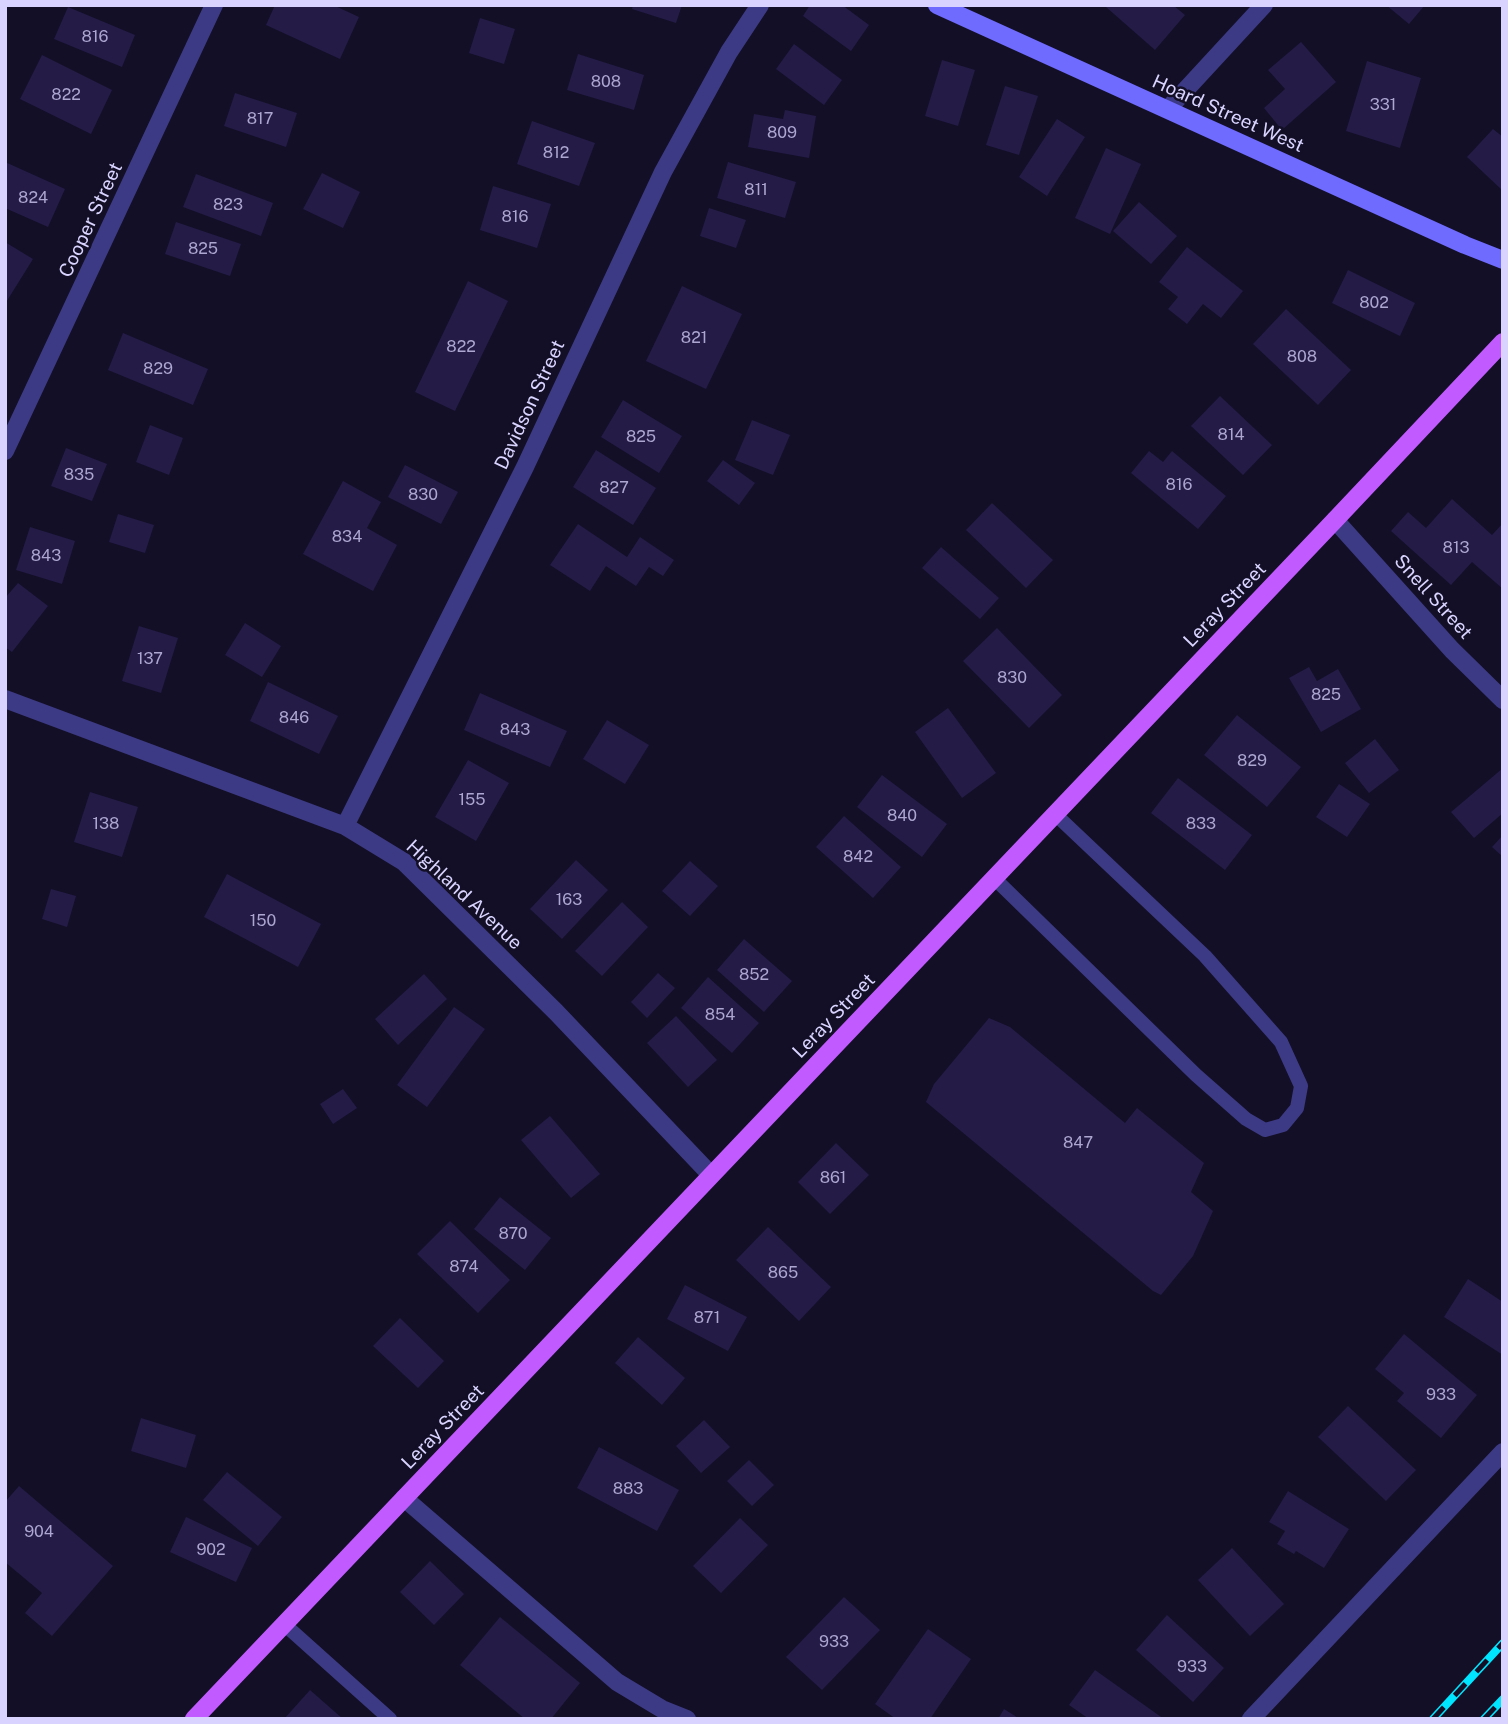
<!DOCTYPE html>
<html>
<head>
<meta charset="utf-8">
<style>
  body { margin:0 }
  #map { position:relative; width:1508px; height:1724px; overflow:hidden; background:#130f26; font-family:"Public Sans",sans-serif }
  canvas { display:block }
  .frame { position:absolute; inset:0; border:7px solid #d9d4ff; pointer-events:none }
</style>
</head>
<body>
<div id="map">
<canvas width="1508" height="1724"></canvas>
<div class="frame"></div>
</div>
<script>
const context = document.querySelector('canvas').getContext('2d');
context.lineJoin = 'round';
function paint(path, color) {
  context.fillStyle = color;
  context.fill(path, 'evenodd');
}
function toPath(rows) {
  const path = new Path2D();
  for (const r of rows) {
    path.moveTo(r[0], r[1]);
    for (let i = 2; i < r.length; i += 2) path.lineTo(r[i], r[i + 1]);
  }
  return path;
}
function trace(path, color, width, dash) {
  context.strokeStyle = color;
  context.lineWidth = width;
  context.lineCap = dash ? 'butt' : 'round';
  context.setLineDash(dash || []);
  context.stroke(path);
}
function drawText(font, color, halo, rows, align = 'center') {
  context.font = font + ' "Public Sans",sans-serif';
  context.lineWidth = 5;
  context.setLineDash([]);
  context.textBaseline = 'middle';
  context.strokeStyle = halo;
  context.fillStyle = color;
  for (const [text, x, y, turn = 0] of rows) {
    context.save();
    context.translate(x, y);
    context.rotate((+turn || 0) * Math.PI / 180);
    context.textAlign = isNaN(turn) ? turn : align;
    if (halo) context.strokeText(text, 0, 0);
    context.fillText(text, 0, 0);
    context.restore();
  }
}
paint(toPath([
  [275,5,333,5,359,17,340,59,266,25],
  [633,5,682,5,676,23,632,9],
  [810,5,842,5,869,25,851,51,803,16],
  [1107,5,1173,5,1185,15,1155,50,1106,7],
  [1386,5,1425,5,1409,24],
  [68,7,135,35,122,67,54,39],
  [480,18,515,29,504,64,469,53],
  [1301,42,1336,82,1282,130,1264,108,1285,89,1268,70],
  [794,44,842,80,824,105,776,69],
  [578,54,644,75,634,110,567,90],
  [42,55,112,90,91,134,20,99],
  [942,60,975,70,958,126,925,116],
  [1367,61,1421,78,1400,148,1346,131],
  [1005,86,1038,96,1019,155,986,145],
  [235,93,297,113,286,147,224,126],
  [785,110,816,116,809,158,748,147,754,114,783,119],
  [1057,119,1085,137,1047,196,1019,177],
  [532,121,595,143,579,186,517,164],
  [1493,129,1503,137,1503,191,1467,157],
  [1106,148,1141,164,1110,234,1075,218],
  [5,162,65,189,48,227,5,208],
  [728,162,796,182,785,218,717,198],
  [322,173,360,192,343,228,303,209],
  [196,174,273,203,261,236,183,207],
  [493,186,551,204,537,248,480,230],
  [1139,202,1177,236,1151,264,1113,231],
  [709,208,746,220,736,248,700,236],
  [176,222,241,244,230,276,165,254],
  [5,242,33,259,5,304],
  [1187,247,1243,291,1221,318,1203,304,1187,324,1168,309,1178,297,1159,282],
  [1348,270,1415,303,1400,336,1332,303],
  [468,281,508,301,455,411,415,392],
  [682,286,742,314,706,389,646,361],
  [1286,309,1351,370,1318,405,1253,344],
  [123,333,208,369,193,405,108,370],
  [1220,396,1272,445,1243,475,1191,426],
  [623,400,682,436,659,473,601,437],
  [752,420,790,435,773,475,735,460],
  [150,425,183,438,169,475,136,462],
  [66,448,107,464,92,501,51,486],
  [596,450,656,488,633,525,573,487],
  [1149,451,1163,462,1172,451,1226,496,1198,529,1131,473],
  [723,460,755,483,739,505,707,481],
  [405,465,458,492,441,524,388,497],
  [343,481,381,502,367,528,397,545,373,591,303,554],
  [1452,499,1492,535,1503,523,1503,589,1472,562,1451,585,1391,531,1408,512,1426,528],
  [992,503,1053,560,1026,588,966,530],
  [118,514,154,525,145,553,109,542],
  [578,524,627,557,640,537,674,560,663,576,649,567,636,586,606,566,590,591,550,565],
  [30,527,75,541,62,584,16,570],
  [941,547,999,598,980,619,922,568],
  [18,583,48,606,12,652,5,647,5,598],
  [245,623,281,646,262,677,225,655],
  [139,626,178,638,161,693,122,681],
  [997,628,1062,695,1029,728,963,661],
  [1309,667,1317,681,1338,669,1361,709,1321,732,1289,678],
  [268,682,338,716,319,754,250,721],
  [480,693,567,731,550,767,464,730],
  [948,708,996,773,962,798,915,732],
  [1237,715,1301,767,1267,807,1204,755],
  [607,720,649,745,625,784,583,759],
  [1375,739,1399,770,1369,793,1345,763],
  [468,760,509,783,476,841,435,817],
  [1503,768,1503,813,1474,838,1451,812],
  [882,775,947,824,922,857,857,807],
  [1178,778,1252,835,1225,870,1151,813],
  [1339,784,1370,804,1347,837,1316,817],
  [90,792,138,807,122,857,74,842],
  [844,816,901,867,873,898,816,847],
  [1503,835,1503,857,1492,847],
  [576,860,608,890,562,939,530,909],
  [690,861,718,886,690,916,662,891],
  [227,874,321,924,298,967,204,917],
  [51,889,76,896,67,927,42,919],
  [622,902,648,927,602,976,575,951],
  [744,939,792,981,764,1012,717,970],
  [658,973,675,988,647,1018,631,1002],
  [424,974,447,999,398,1045,375,1019],
  [708,977,759,1023,732,1053,681,1008],
  [454,1007,485,1029,427,1107,397,1085],
  [676,1016,717,1060,688,1087,647,1043],
  [989,1018,1010,1027,1125,1123,1137,1108,1204,1163,1191,1192,1213,1211,1193,1256,1161,1295,1153,1291,926,1102,934,1084],
  [343,1089,357,1108,333,1124,320,1104],
  [550,1116,600,1174,571,1198,521,1140],
  [836,1143,869,1175,830,1214,798,1182],
  [500,1197,551,1238,525,1270,474,1229],
  [450,1221,510,1280,478,1313,417,1254],
  [768,1227,831,1287,799,1321,736,1260],
  [1468,1279,1503,1302,1503,1355,1444,1317],
  [685,1285,747,1317,728,1351,667,1319],
  [400,1318,444,1361,418,1388,373,1346],
  [1404,1334,1477,1395,1441,1438,1397,1401,1404,1393,1375,1369],
  [638,1337,685,1378,662,1405,615,1363],
  [1348,1406,1416,1470,1386,1501,1318,1437],
  [141,1418,196,1435,186,1468,131,1451],
  [704,1420,730,1447,701,1473,676,1446],
  [599,1447,679,1490,657,1531,577,1488],
  [749,1460,774,1485,752,1506,727,1481],
  [227,1472,282,1517,258,1546,203,1500],
  [19,1486,113,1566,52,1636,25,1613,42,1593,5,1562,5,1502],
  [1288,1491,1349,1529,1324,1568,1296,1551,1294,1554,1277,1544,1285,1531,1269,1522],
  [186,1517,252,1548,236,1582,170,1552],
  [740,1518,768,1545,721,1593,693,1566],
  [1232,1548,1284,1604,1250,1636,1198,1580],
  [430,1561,464,1594,434,1625,400,1592],
  [844,1597,880,1630,822,1690,786,1657],
  [1167,1615,1224,1668,1193,1702,1136,1650],
  [500,1617,580,1683,551,1719,525,1719,460,1665],
  [928,1629,971,1659,930,1719,896,1719,875,1704],
  [1095,1670,1164,1719,1089,1719,1069,1705],
  [310,1690,343,1719,284,1719],
  [1004,1709,1020,1719,998,1719]
]), '#241b47');
trace(toPath([
  [994,878,1196,1075,1246,1119,1265,1130,1283,1125,1297,1108,1301,1086,1281,1042,1205,956,1055,814],
  [284,1624,390,1719]
]), '#3d3a85', 14);
trace(toPath([
  [1168,109,1264,5],
  [5,451,214,5],
  [1335,520,1452,650,1503,700],
  [5,699,345,826,404,862,556,1012,711,1175],
  [345,826,525,467,663,172,729,52,760,5],
  [404,1498,617,1682,662,1709,687,1719],
  [1251,1719,1503,1452]
]), '#3d3a85', 18);
trace(toPath([
  [937,5,1465,245,1503,260]
]), '#6f6bff', 18);
trace(toPath([
  [194,1719,1335,520,1503,342]
]), '#c25bff', 18);
const rail = toPath([
  [1433,1719,1503,1643],
  [1484,1719,1503,1699]
]);
trace(rail, '#00e5ff', 8);
trace(rail, '#130f26', 5, [16]);
drawText('16px', '#aca6d1', null, [
  ["816",95,37],
  ["808",606,82],
  ["822",66,95],
  ["331",1383,105],
  ["817",260,119],
  ["809",782,133],
  ["812",556,153],
  ["811",756,190],
  ["824",33,198],
  ["823",228,205],
  ["816",515,217],
  ["825",203,249],
  ["802",1374,303],
  ["821",694,338],
  ["822",461,347],
  ["808",1302,357],
  ["829",158,369],
  ["814",1231,435],
  ["825",641,437],
  ["835",79,475],
  ["816",1179,485],
  ["827",614,488],
  ["830",423,495],
  ["834",347,537],
  ["813",1456,548],
  ["843",46,556],
  ["137",150,659],
  ["830",1012,678],
  ["825",1326,695],
  ["846",294,718],
  ["843",515,730],
  ["829",1252,761],
  ["155",472,800],
  ["840",902,816],
  ["138",106,824],
  ["833",1201,824],
  ["842",858,857],
  ["163",569,900],
  ["150",263,921],
  ["852",754,975],
  ["854",720,1015],
  ["847",1078,1143],
  ["861",833,1178],
  ["870",513,1234],
  ["874",464,1267],
  ["865",783,1273],
  ["871",707,1318],
  ["933",1441,1395],
  ["883",628,1489],
  ["904",39,1532],
  ["902",211,1550],
  ["933",834,1642],
  ["933",1192,1667]
]);
drawText('19px', '#d9d4ff', '#130f26', [
  ["Hoard Street West",1228,114,24],
  ["Cooper Street",91,220,-65],
  ["Davidson Street",530,405,-65],
  ["Snell Street",1433,597,48],
  ["Leray Street",1225,605,-46],
  ["Highland Avenue",464,895,43],
  ["Leray Street",834,1016,-46],
  ["Leray Street",443,1427,-46]
]);
</script>
</body>
</html>
